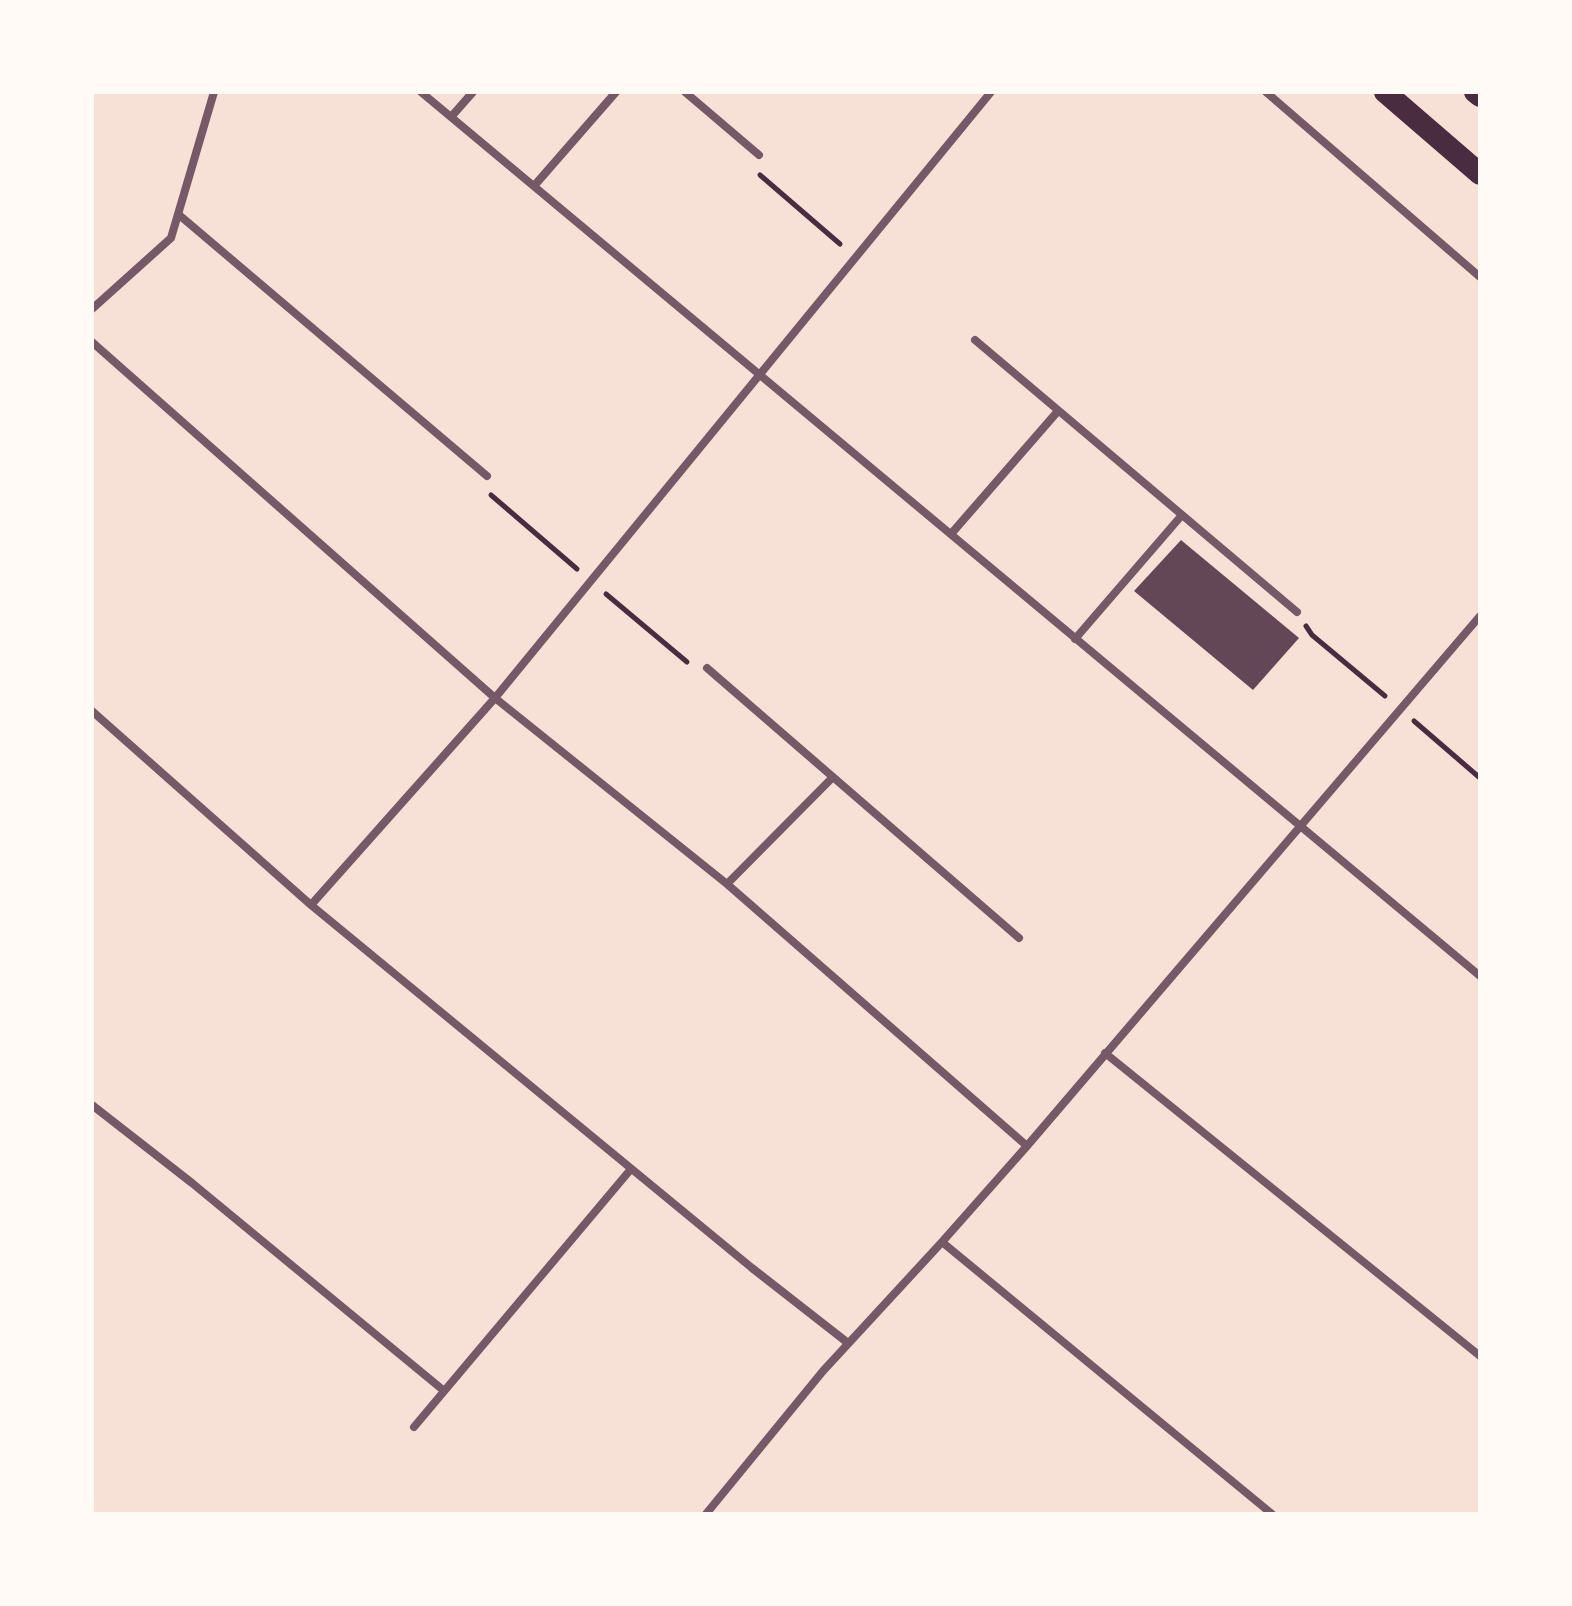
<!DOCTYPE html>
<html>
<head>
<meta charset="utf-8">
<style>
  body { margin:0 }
  #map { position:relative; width:1572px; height:1606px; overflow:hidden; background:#f7e1d7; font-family:"Fira Sans Condensed",sans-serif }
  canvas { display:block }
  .frame { position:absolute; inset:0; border:94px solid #fffaf5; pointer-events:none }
</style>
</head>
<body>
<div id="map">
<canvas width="1572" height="1606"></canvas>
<div class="frame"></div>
</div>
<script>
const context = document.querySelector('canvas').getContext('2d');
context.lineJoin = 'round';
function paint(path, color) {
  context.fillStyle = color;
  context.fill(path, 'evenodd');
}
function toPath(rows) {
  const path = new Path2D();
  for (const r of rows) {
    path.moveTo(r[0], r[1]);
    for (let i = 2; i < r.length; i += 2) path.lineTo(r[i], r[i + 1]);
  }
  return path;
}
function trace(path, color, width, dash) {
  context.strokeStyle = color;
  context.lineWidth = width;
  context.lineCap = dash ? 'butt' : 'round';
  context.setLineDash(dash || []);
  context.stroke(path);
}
paint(toPath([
  [1181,540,1299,638,1253,690,1134,591]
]), '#644757');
trace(toPath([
  [760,175,840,244],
  [491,495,577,569],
  [606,594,687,662],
  [1306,626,1312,635,1385,696],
  [1414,721,1480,778]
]), '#4a2c40', 5);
trace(toPath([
  [421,92,1480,976],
  [685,92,759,155],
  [1266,92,1480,277],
  [451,117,473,92],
  [534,186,616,92],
  [178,214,487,476],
  [92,309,171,238,214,92],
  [975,340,1297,612],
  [92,342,495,698,727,884,1027,1146],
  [951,534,1058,411],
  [1075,639,1182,515],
  [707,668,1019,938],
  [92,711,311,905,752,1268,848,1343],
  [727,884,833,777],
  [311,905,495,698,991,92],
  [1105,1053,1480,1356],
  [92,1105,192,1183,443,1390],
  [942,1242,1272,1514],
  [414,1427,631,1169],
  [706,1514,823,1371,942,1242,1027,1146,1480,616]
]), '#755966', 8);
trace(toPath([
  [1385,92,1480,174],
  [1475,92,1480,96]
]), '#4a2c40', 22);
</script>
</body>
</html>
